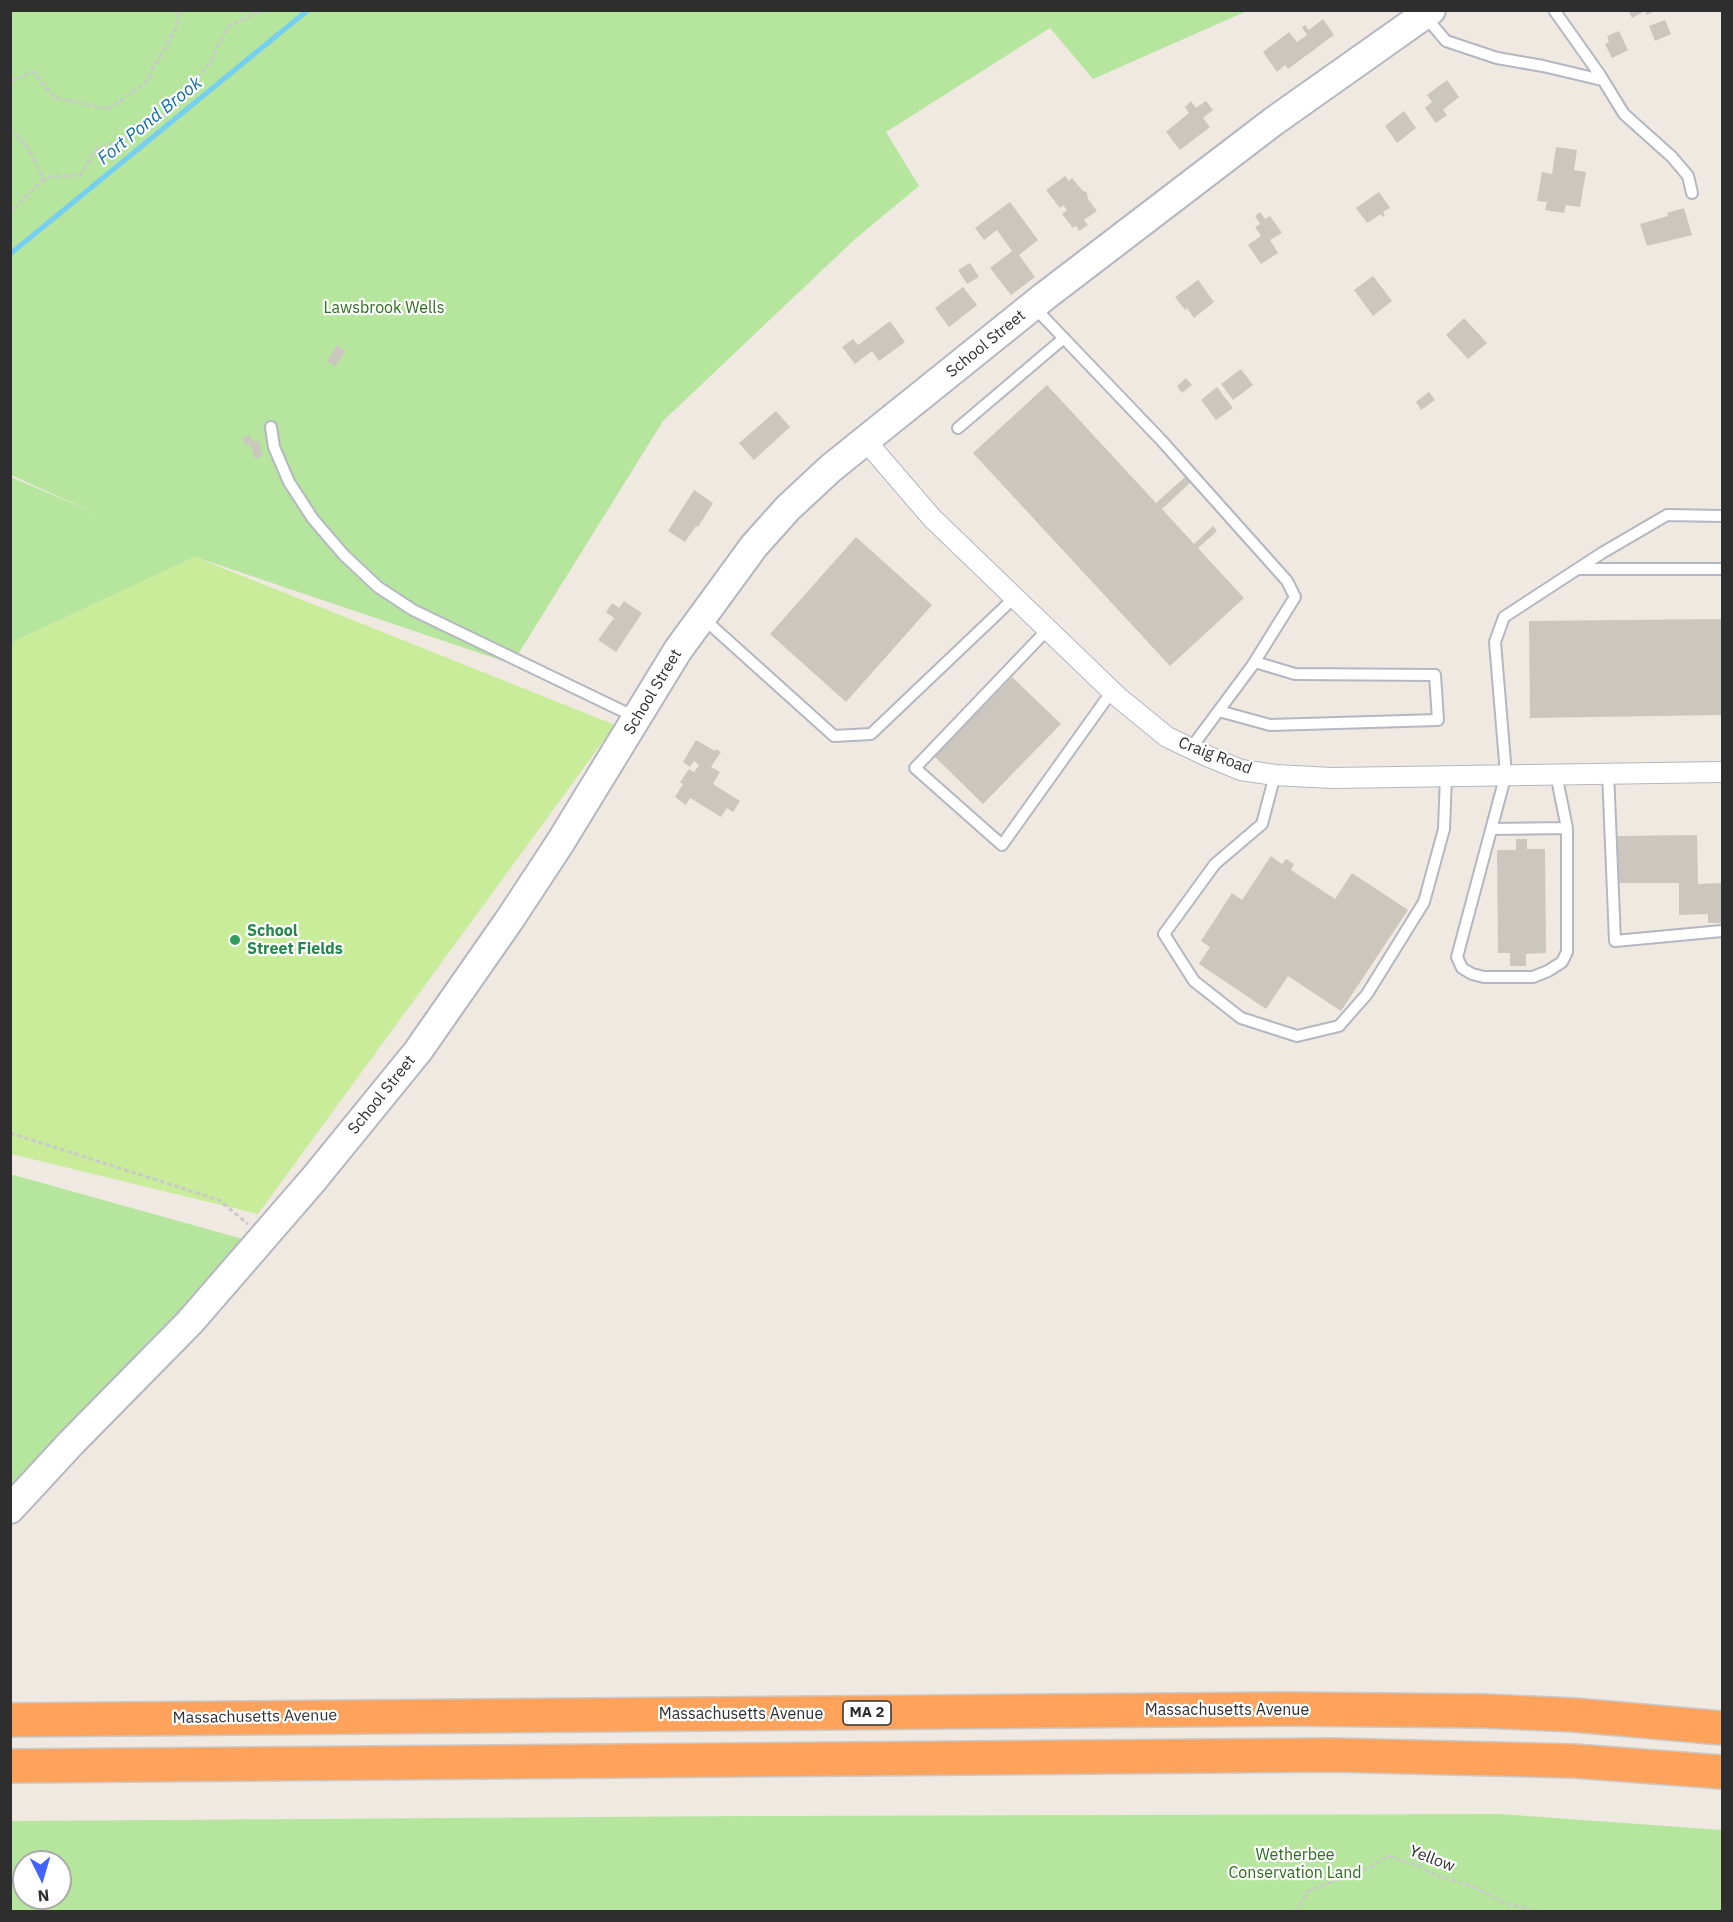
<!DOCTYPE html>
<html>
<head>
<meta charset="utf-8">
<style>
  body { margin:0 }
  #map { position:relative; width:1733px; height:1922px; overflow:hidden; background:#efe9e1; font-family:"IBM Plex Sans",sans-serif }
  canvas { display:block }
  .frame { position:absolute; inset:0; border:12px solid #2e2e2e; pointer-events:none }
  .north { position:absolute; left:12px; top:1850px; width:60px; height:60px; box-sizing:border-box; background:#fff; border:2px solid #ababab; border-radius:50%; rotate:175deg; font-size:16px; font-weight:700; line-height:24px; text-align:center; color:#2e2e2e }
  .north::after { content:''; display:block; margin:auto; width:21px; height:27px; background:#4264fb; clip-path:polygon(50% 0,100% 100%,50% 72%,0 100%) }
</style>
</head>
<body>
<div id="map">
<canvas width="1733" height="1922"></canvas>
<div class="frame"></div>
<div class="north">N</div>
</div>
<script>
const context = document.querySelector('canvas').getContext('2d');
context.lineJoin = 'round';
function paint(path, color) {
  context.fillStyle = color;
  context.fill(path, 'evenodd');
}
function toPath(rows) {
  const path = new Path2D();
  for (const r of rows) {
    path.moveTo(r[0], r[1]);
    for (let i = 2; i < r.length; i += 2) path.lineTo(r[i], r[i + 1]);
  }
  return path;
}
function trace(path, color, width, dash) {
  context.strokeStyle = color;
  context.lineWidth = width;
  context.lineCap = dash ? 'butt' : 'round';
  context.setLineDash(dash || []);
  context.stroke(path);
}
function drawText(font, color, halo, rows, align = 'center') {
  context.font = font + ' "IBM Plex Sans",sans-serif';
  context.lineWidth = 4.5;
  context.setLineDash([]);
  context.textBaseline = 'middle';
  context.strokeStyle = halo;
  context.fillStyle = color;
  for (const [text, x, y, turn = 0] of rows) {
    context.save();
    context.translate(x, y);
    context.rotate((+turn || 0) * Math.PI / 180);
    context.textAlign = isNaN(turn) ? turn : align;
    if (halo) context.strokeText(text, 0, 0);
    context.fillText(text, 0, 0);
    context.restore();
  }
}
paint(toPath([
  [11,11,1247,11,1093,79,1050,28,886,132,919,186,854,240,663,421,512,664,195,557,11,643,11,477,97,514,11,475],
  [10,1174,257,1243,10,1495],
  [1499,1814,1722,1830,1722,1911,11,1911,11,1821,754,1816],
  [24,1862,60,1862,60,1898,24,1898]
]), '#b6e59e');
paint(toPath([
  [195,557,615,725,258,1214,11,1154,11,643]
]), '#c9ec9a');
trace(toPath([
  [10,254,308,10]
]), '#75cff0', 5);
paint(toPath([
  [1628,10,1657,10,1647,15,1645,11,1632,18],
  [1323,19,1334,35,1288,69,1285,65,1277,72,1263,52,1289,32,1297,42,1307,35,1302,27,1305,25,1309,30],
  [1665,20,1671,34,1655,41,1649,26],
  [1619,31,1628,50,1612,58,1605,44,1609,42,1607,36],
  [1447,80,1459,97,1443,110,1447,115,1436,123,1425,108,1432,102,1427,95],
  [1191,101,1196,108,1206,101,1213,110,1203,118,1210,127,1180,150,1166,132,1189,113,1185,107],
  [1404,111,1416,128,1397,143,1385,126],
  [1556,147,1577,150,1574,170,1586,172,1580,207,1566,205,1564,213,1545,210,1547,202,1537,201,1542,172,1552,174],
  [1065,176,1069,181,1072,178,1082,190,1087,193,1088,199,1097,211,1084,220,1088,225,1079,231,1076,226,1073,228,1062,214,1067,210,1063,205,1060,208,1046,190],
  [1379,192,1390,208,1383,212,1385,215,1382,217,1381,214,1367,223,1356,208],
  [1010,202,1038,240,1019,255,1035,277,1011,295,990,268,1012,251,997,230,984,240,975,228],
  [1684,208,1692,235,1647,246,1640,224,1668,216,1667,213],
  [1260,212,1265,219,1270,216,1282,233,1270,240,1278,253,1261,264,1248,245,1261,236,1255,227,1260,224,1255,216],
  [970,263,979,277,967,284,958,270],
  [1373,276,1392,301,1373,316,1354,290],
  [1198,280,1214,302,1194,318,1187,308,1185,310,1175,297],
  [963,287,977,305,949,327,935,308],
  [1464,318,1487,343,1468,359,1446,335],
  [890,321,905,342,879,361,872,351,855,364,842,347,853,339,858,345],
  [337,345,346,351,335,367,327,361],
  [1241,369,1253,385,1233,400,1221,384],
  [1186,378,1192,385,1182,393,1177,386],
  [1047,385,1156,503,1185,477,1191,482,1162,509,1194,544,1213,526,1217,531,1198,548,1244,598,1170,666,973,453],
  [1217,387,1233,408,1216,420,1201,400],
  [1429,392,1435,400,1421,410,1416,402],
  [776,411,790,427,754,460,739,443],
  [250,435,252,442,258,440,263,456,255,459,250,443,245,445,242,438],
  [694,490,713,503,698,527,696,526,685,542,668,531],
  [856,537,932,605,846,702,770,634],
  [624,601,642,613,616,652,598,640,614,618,606,612,612,603,619,608],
  [1722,619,1722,715,1530,718,1529,621],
  [1012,677,1061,724,983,804,934,756],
  [696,740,715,751,716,749,721,752,711,767,720,772,713,784,740,801,733,812,727,808,721,817,690,798,686,805,675,797,683,784,680,782,689,769,694,772,699,765,694,761,690,767,683,762],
  [1697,835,1698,884,1722,883,1722,923,1708,923,1708,914,1679,915,1679,883,1617,883,1617,836],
  [1516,839,1527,839,1527,849,1545,849,1546,953,1526,954,1526,966,1510,966,1510,953,1498,953,1497,850,1516,850],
  [1271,856,1282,864,1286,859,1294,864,1291,870,1335,899,1352,873,1408,910,1341,1011,1288,976,1266,1009,1199,964,1210,947,1201,941,1232,893,1242,900]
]), '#cbc7bf');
const lane = toPath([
  [1554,10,1600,75,1624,114,1672,157,1688,176,1692,193],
  [1424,15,1446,41,1497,58,1543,66,1602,80],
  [1033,306,1162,441,1287,581,1295,597,1252,666,1191,748],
  [271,427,274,447,289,482,313,519,344,555,378,587,413,610,635,717],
  [958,428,1064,338],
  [1578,569,1722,569],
  [704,619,834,736,871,734,1015,597],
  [1048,629,915,768,1002,845,1112,691],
  [1219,711,1270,725,1438,720,1435,675,1295,674,1255,662],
  [1608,772,1615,941,1722,931],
  [1556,774,1567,828,1567,952,1562,962,1548,971,1533,977,1484,977,1472,974,1462,968,1457,957,1506,774,1495,642,1504,617,1602,553,1667,515,1722,516],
  [1275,775,1262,824,1215,864,1164,934,1194,981,1241,1018,1297,1036,1339,1026,1367,994,1424,902,1444,829,1446,776],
  [1492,829,1567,828]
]);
const street = toPath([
  [865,440,932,518,1118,697,1167,737,1207,756,1241,770,1275,775,1332,778,1722,772]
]);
const secondary = toPath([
  [10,1509,71,1443,190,1322,313,1180,418,1051,510,919,560,843,678,650,754,546,788,508,831,468,1045,296,1274,121,1431,10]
]);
const highway = toPath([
  [10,1720,1286,1709,1483,1711,1574,1715,1722,1728],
  [10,1766,1333,1755,1574,1761,1722,1772]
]);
trace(lane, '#b4b7c1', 14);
trace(street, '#b4b7c1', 22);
trace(secondary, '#b4b7c1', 32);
trace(highway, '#c9c9c9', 36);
trace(toPath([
  [10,81,33,72,55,98,109,109,145,83,175,30,180,10],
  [10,129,29,149,43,180,10,213],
  [42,180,49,177,80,175,97,149,136,134,171,110,212,60,219,43,229,26,262,10],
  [10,1133,219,1200,248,1224],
  [1296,1912,1308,1891,1372,1866,1388,1856,1419,1866,1430,1873,1474,1887,1502,1902,1538,1912]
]), '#c9c9c9', 3, [4.5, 3]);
trace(lane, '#fff', 10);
trace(street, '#fff', 20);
trace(secondary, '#fff', 28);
trace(highway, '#ffa35c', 33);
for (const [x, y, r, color] of [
  [235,940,6,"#2e9e5b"]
]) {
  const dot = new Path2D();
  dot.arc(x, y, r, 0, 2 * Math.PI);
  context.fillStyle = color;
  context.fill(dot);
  trace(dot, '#fff', 2);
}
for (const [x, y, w] of [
  [867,1713,48]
]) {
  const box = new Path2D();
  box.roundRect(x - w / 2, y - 12, w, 24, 4.5);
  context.fillStyle = '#fff';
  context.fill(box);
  trace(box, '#2e2e2e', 1.5);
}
drawText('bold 15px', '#2e2e2e', null, [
  ["MA 2",867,1713]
]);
drawText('16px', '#2c6e1b', '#fff', [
  ["Lawsbrook Wells",384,308],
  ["Wetherbee",1295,1855],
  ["Conservation Land",1295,1873]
]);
drawText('16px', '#2e2e2e', '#fff', [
  ["School Street",986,344,-39],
  ["School Street",653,692,-59],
  ["Craig Road",1215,756,21],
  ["School Street",382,1095,-51],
  ["Massachusetts Avenue",1227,1710],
  ["Massachusetts Avenue",741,1714],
  ["Massachusetts Avenue",255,1717,-1],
  ["Yellow",1432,1859,21]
]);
drawText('bold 16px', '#27864d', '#fff', [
  ["School",247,931],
  ["Street Fields",247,949]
], 'left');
drawText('italic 18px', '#0d6fa3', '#fff', [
  ["Fort Pond Brook",150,121,-39]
]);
</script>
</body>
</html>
